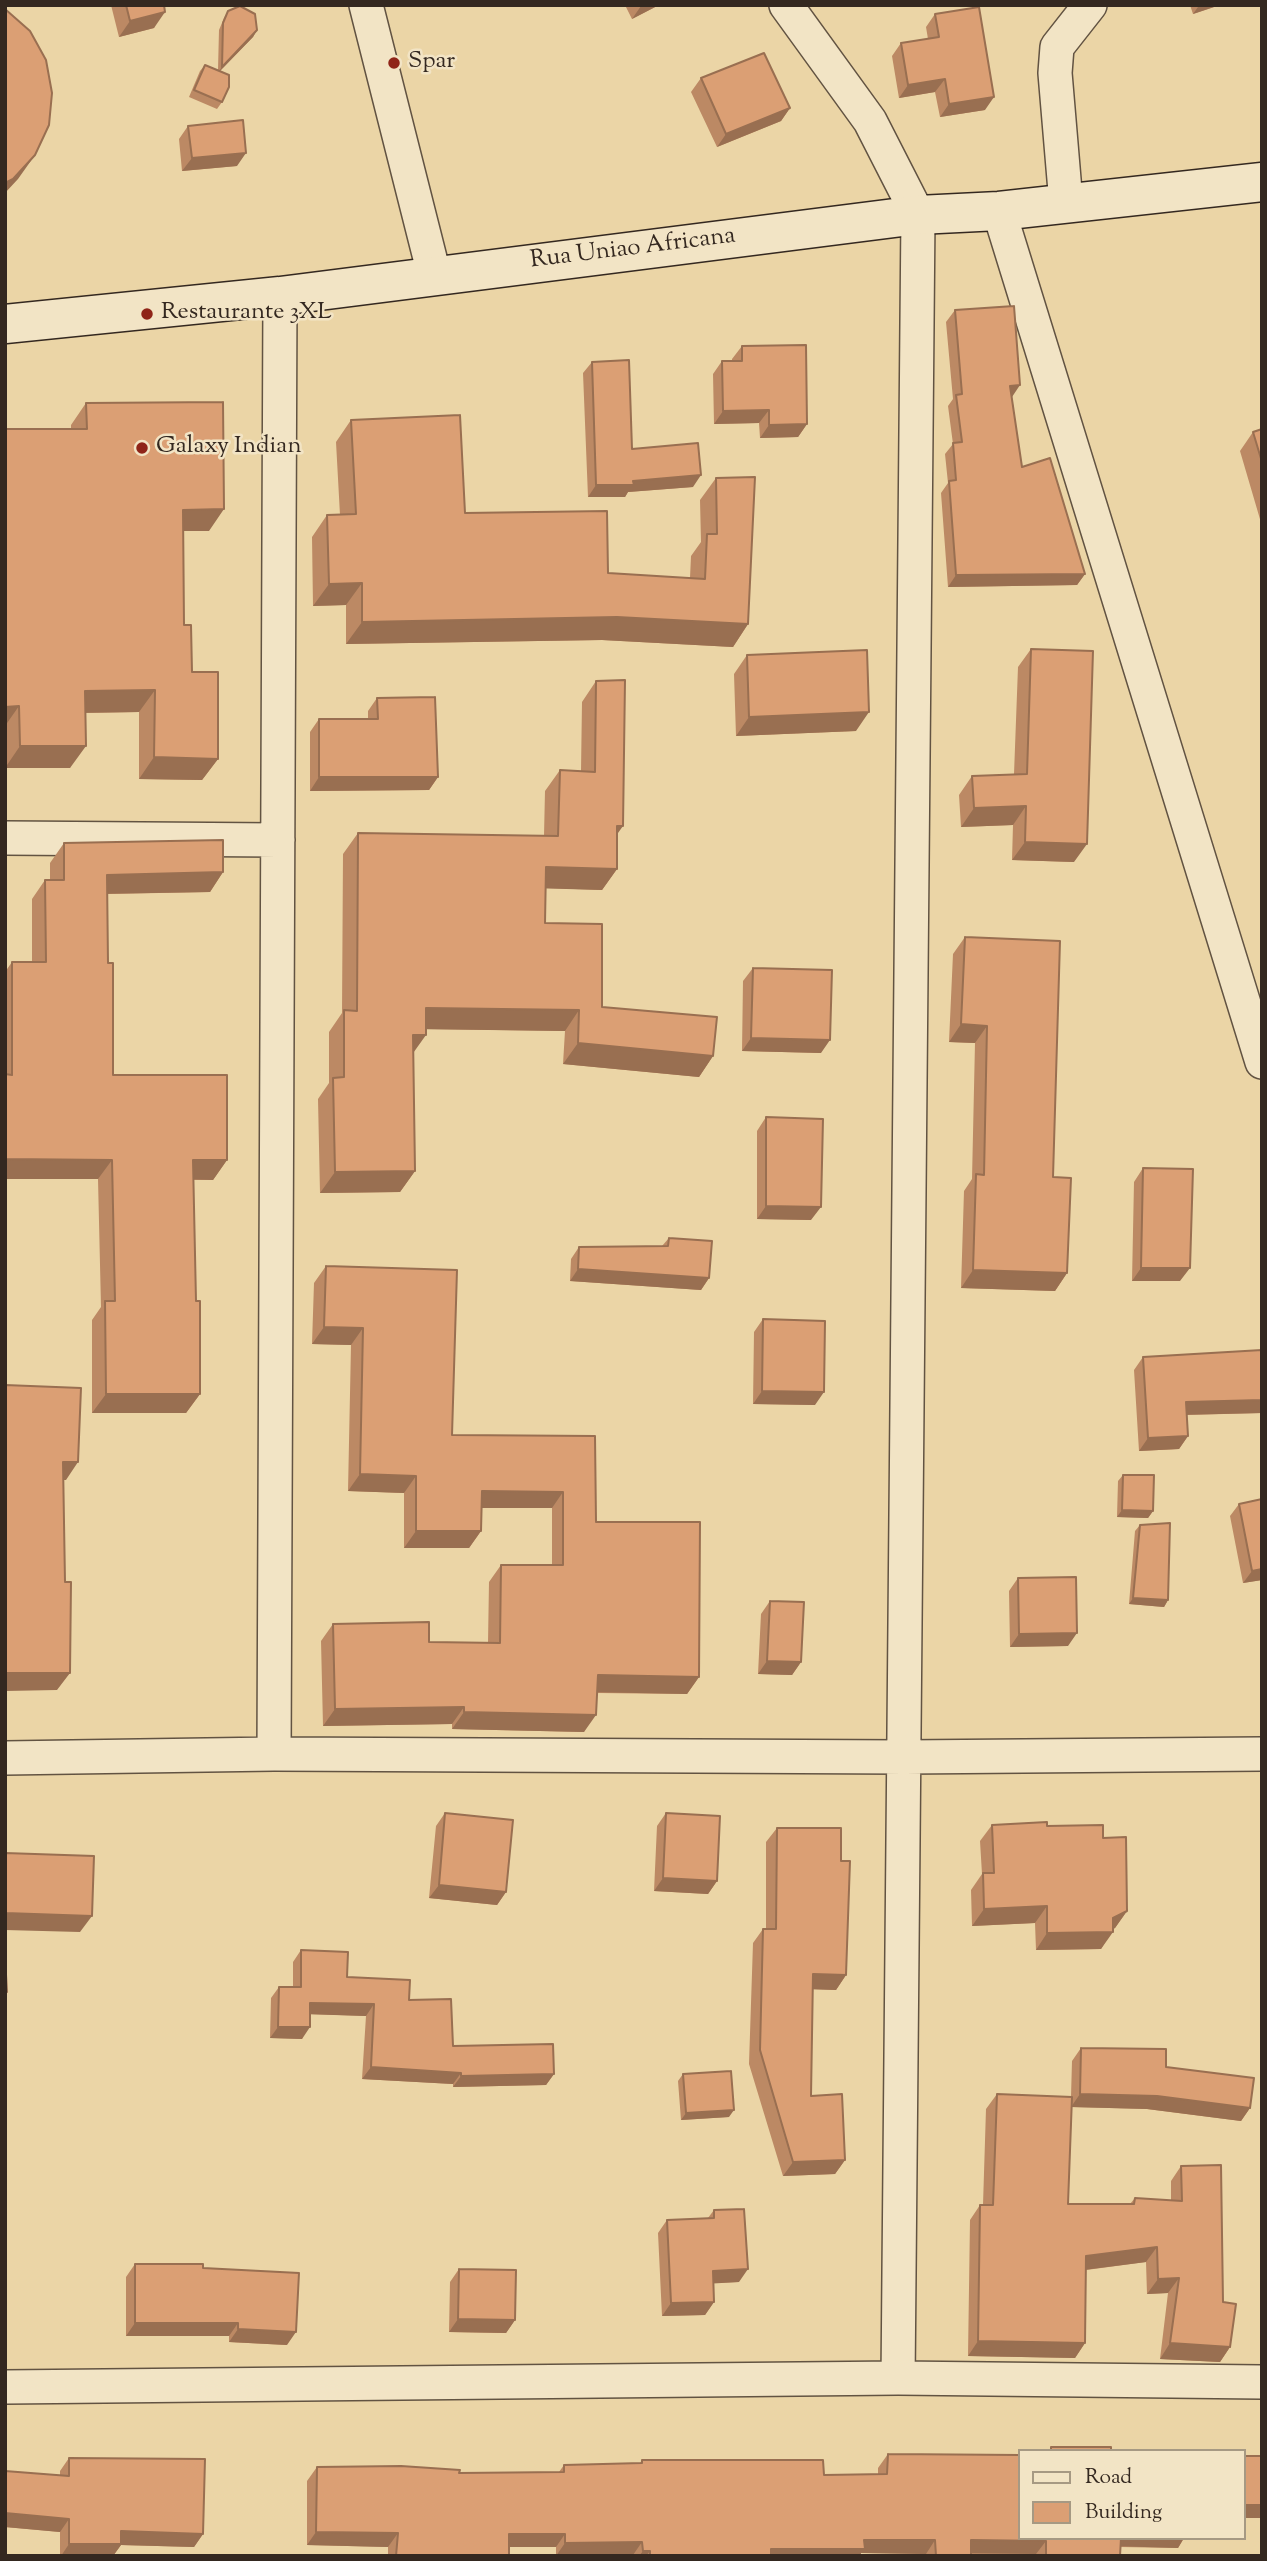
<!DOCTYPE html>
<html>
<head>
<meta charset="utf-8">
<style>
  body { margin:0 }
  #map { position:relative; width:1267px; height:2561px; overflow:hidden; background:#ebd5a6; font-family:"Sorts Mill Goudy",serif }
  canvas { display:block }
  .frame { position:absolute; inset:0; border:7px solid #342820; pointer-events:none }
  .legend { position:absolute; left:1018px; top:2449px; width:228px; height:91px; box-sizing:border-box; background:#f2e4c5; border:2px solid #a69983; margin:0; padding:9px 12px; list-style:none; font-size:21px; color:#342820 }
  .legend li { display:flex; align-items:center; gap:14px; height:35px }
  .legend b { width:35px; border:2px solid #a69983 }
</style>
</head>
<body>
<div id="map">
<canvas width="1267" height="2561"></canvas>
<div class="frame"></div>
<ul class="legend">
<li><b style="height:9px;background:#f2e4c5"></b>Road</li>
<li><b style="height:19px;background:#db9f74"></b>Building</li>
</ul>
</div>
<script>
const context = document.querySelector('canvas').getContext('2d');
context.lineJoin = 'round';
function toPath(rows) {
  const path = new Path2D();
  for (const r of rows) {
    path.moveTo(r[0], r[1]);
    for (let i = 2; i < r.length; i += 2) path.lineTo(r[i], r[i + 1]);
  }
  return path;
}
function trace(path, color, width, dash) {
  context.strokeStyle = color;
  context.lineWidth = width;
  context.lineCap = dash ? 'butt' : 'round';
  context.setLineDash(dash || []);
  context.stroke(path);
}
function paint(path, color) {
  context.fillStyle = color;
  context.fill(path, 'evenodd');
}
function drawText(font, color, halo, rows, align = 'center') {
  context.font = font + ' "Sorts Mill Goudy",serif';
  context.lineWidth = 5;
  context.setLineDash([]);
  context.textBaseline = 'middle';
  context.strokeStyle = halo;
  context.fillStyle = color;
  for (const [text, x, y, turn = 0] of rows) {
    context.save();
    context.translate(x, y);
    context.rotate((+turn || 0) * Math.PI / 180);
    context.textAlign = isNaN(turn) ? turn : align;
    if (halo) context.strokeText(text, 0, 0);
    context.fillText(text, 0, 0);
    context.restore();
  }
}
const minor = toPath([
  [366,5,434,274],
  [786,5,870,121,918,215,898,2378],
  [1066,203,1055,73,1057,47,1090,5],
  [999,211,1262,1062],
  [5,838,278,840],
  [274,1754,280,296],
  [5,1758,274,1754,905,1757,1262,1754],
  [5,2387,898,2378,1262,2382]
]);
const secondary = toPath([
  [5,324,280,296,918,215,999,211,1262,182]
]);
trace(minor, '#625342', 36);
trace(secondary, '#342820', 41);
trace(minor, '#f2e4c5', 33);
trace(secondary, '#f2e4c5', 38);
paint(toPath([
  [111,5,164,5,154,28,119,37],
  [625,5,659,5,632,19],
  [1190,5,1220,5,1193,14],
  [228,11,257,30,253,37,220,71,222,102,217,109,189,97,200,71,205,65,218,70,219,30,224,18],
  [935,14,985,110,940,117,935,92,899,98,892,56,901,43,928,39,926,27],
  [701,78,790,108,781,121,717,147,691,92],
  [188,126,237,166,182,171,179,139],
  [955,310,1012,397,1022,467,1085,574,1077,585,948,587,941,493,948,483,945,454,953,444,948,406,953,399,946,322],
  [742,346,807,424,798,437,760,438,759,423,714,424,713,374,722,361,732,361,732,359],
  [592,362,632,449,693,487,628,492,625,497,588,497,583,373],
  [86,403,209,531,184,531,184,625,192,672,218,759,202,780,139,779,139,712,85,713,70,768,5,768,5,429,71,429,71,425],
  [351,420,465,513,608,573,690,578,691,556,701,542,700,500,716,478,748,624,733,647,602,640,346,644,346,605,313,606,312,537,327,515,340,515,336,442],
  [1262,429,1262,526,1240,451,1253,432],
  [1031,649,1074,862,1012,860,1013,825,961,827,959,795,972,776,1014,774,1018,667],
  [747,655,856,731,736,736,734,674],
  [596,681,617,834,617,869,602,890,546,888,545,923,602,1007,713,1056,699,1077,563,1064,565,1031,426,1029,413,1053,415,1171,400,1192,320,1193,318,1099,329,1083,329,1032,342,1013,343,854,358,833,544,836,545,791,560,770,581,771,582,702],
  [377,698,438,777,429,790,310,791,310,732,319,719,368,719,368,711],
  [64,843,223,872,210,892,108,894,108,963,113,1075,227,1160,213,1180,193,1180,196,1301,200,1394,186,1413,92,1413,92,1320,101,1307,98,1179,5,1179,5,972,12,962,32,962,32,899,45,880,50,880,50,863],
  [965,937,1053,1177,1067,1273,1055,1291,961,1288,964,1191,972,1179,975,1043,949,1042,953,954],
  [753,968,821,1053,742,1051,743,981],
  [766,1117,811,1220,757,1219,757,1131],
  [1143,1168,1180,1281,1132,1281,1134,1182],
  [669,1238,709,1278,701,1290,570,1281,571,1259,579,1247,662,1246],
  [326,1266,452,1435,595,1436,596,1522,699,1677,687,1694,597,1693,584,1732,452,1729,452,1724,323,1726,321,1641,333,1624,429,1642,488,1643,489,1582,501,1565,552,1565,552,1508,482,1508,481,1531,469,1548,404,1548,404,1493,348,1491,351,1345,312,1344,314,1283],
  [763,1319,815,1405,753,1404,754,1332],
  [1262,1350,1262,1413,1186,1415,1188,1436,1179,1449,1139,1451,1134,1370,1143,1357],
  [1123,1475,1153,1511,1148,1518,1117,1517,1118,1481],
  [1262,1499,1262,1580,1243,1583,1230,1516,1239,1504],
  [1140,1525,1168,1600,1164,1607,1129,1604,1135,1531],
  [1018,1578,1068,1646,1010,1647,1009,1591],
  [770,1601,801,1662,792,1675,758,1674,761,1614],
  [445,1813,506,1892,497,1905,429,1898,436,1826],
  [666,1813,717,1881,708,1894,654,1891,657,1826],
  [992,1825,1047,1826,1103,1838,1127,1911,1115,1928,1113,1929,1101,1949,1036,1950,1035,1923,972,1926,971,1890,982,1874,980,1841],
  [777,1828,841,1861,846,1975,836,1990,813,1989,811,2096,845,2160,835,2174,783,2176,749,2064,753,1943,763,1929,766,1929,766,1842],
  [301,1950,347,1977,409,2000,453,2046,554,2074,546,2085,453,2087,453,2084,362,2079,366,2016,310,2014,302,2039,270,2038,271,1998,279,1987,293,1987,293,1962],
  [1081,2048,1166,2067,1250,2108,1241,2121,1147,2109,1072,2107,1068,2204,1130,2204,1135,2198,1171,2201,1171,2181,1181,2166,1223,2302,1230,2347,1220,2362,1160,2359,1168,2293,1147,2294,1146,2262,1086,2270,1085,2343,1075,2358,968,2356,970,2220,980,2205,983,2205,986,2109,997,2094,1071,2097,1072,2061],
  [683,2074,729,2117,681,2120,678,2081],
  [714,2210,739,2282,714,2283,714,2302,705,2315,662,2316,658,2233,667,2220,708,2218],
  [135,2264,203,2268,287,2345,229,2342,229,2336,126,2336,126,2277],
  [459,2269,515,2320,506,2333,449,2332,450,2282],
  [888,2454,1020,2538,1184,2538,1178,2548,1120,2547,1120,2556,1036,2556,1036,2554,971,2554,971,2556,926,2556,926,2554,861,2553,860,2556,556,2556,556,2547,509,2547,509,2556,388,2556,388,2547,307,2545,307,2481,317,2467,459,2473,559,2472,564,2465,640,2463,642,2460,824,2475,878,2475,878,2468],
  [69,2458,203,2534,194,2547,121,2545,113,2556,60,2556,60,2532,5,2527,5,2471,60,2475,60,2471]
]), '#bc8964');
paint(toPath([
  [642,5,659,5,632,19,641,6],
  [1204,5,1220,5,1193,14,1198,7],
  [165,12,154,28,119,37,130,21],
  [257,30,253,37,217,74,222,67],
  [945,79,935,92,899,98,908,85],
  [994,97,985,110,940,117,949,104],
  [790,108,781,121,717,147,726,134],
  [246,153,237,166,182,171,192,158],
  [35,155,18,179,5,193,5,183],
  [1020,385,1012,397,1010,386],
  [769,410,759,423,714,424,723,411],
  [807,424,798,437,760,438,769,425],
  [701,475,693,487,628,492,625,497,588,497,596,485,633,481],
  [224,509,209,531,168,531,183,510],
  [1085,574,1077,585,948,587,956,575],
  [362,583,346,605,313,606,329,584],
  [617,617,748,624,733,647,602,640,346,644,362,622],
  [155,690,139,712,70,713,85,691],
  [19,706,5,726,5,707],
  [869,712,856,731,736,736,749,717],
  [20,746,86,746,70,768,5,768],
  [154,757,218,759,202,780,139,779],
  [319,777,438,777,429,790,310,791],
  [1026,806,1013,825,961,827,974,808],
  [617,826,623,826,608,847],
  [1025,842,1087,844,1074,862,1012,860],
  [546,867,617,869,602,890,531,888],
  [223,872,210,892,94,894,107,875],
  [426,1008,579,1010,565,1031,412,1029],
  [961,1024,987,1026,975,1043,949,1042],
  [413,1035,426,1035,411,1056],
  [751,1038,830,1040,821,1053,742,1051],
  [578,1043,713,1056,699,1077,563,1064],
  [5,1159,112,1160,98,1179,5,1179],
  [193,1160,227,1160,213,1180,179,1179],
  [415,1171,400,1192,320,1193,335,1172],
  [766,1206,821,1207,811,1220,757,1219],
  [1141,1268,1190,1268,1180,1281,1132,1281],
  [578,1269,709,1278,701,1290,570,1281],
  [973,1270,1067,1273,1055,1291,961,1288],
  [324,1327,363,1328,351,1345,312,1344],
  [762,1391,824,1392,815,1405,753,1404],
  [106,1394,200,1394,186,1413,92,1413],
  [1262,1400,1262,1413,1176,1415,1186,1402],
  [1188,1436,1179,1449,1139,1451,1148,1438],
  [63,1462,78,1462,66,1480,50,1480],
  [360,1474,416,1476,404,1493,348,1491],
  [482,1491,563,1492,552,1508,470,1508],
  [1122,1510,1153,1511,1148,1518,1117,1517],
  [416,1531,481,1531,469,1548,404,1548],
  [1262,1569,1262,1580,1243,1583,1252,1571],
  [1133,1598,1168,1600,1164,1607,1129,1604],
  [1077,1633,1068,1646,1010,1647,1019,1634],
  [767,1661,801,1662,792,1675,758,1674],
  [5,1673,70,1673,57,1690,5,1691],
  [598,1675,699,1677,687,1694,586,1692],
  [464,1707,452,1724,323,1726,335,1709],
  [464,1712,596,1715,584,1732,452,1729],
  [663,1878,717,1881,708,1894,654,1891],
  [439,1885,506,1892,497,1905,429,1898],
  [1047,1906,1035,1923,972,1926,984,1909],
  [1127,1911,1115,1928,1107,1932,1113,1932,1101,1949,1036,1950,1047,1933,1113,1918],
  [5,1913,92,1916,80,1932,5,1930],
  [813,1974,846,1975,836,1990,803,1989],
  [310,2003,374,2004,366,2016,302,2014],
  [278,2027,310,2027,302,2039,270,2038],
  [371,2067,461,2073,453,2084,362,2079],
  [554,2074,546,2085,453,2087,461,2076],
  [1080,2094,1157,2096,1250,2108,1241,2121,1147,2109,1071,2107],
  [734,2110,729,2117,681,2120,686,2113],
  [845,2160,835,2174,783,2176,793,2162],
  [1157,2247,1146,2262,1076,2271,1086,2256],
  [748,2269,739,2282,704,2284,713,2271],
  [1179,2278,1168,2293,1147,2294,1158,2279],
  [714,2302,705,2315,662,2316,671,2303],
  [458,2319,515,2320,506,2333,449,2332],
  [135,2323,238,2323,229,2336,126,2336],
  [238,2329,296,2332,287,2345,229,2342],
  [978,2341,1085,2343,1075,2358,968,2356],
  [1170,2343,1230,2347,1220,2362,1160,2359],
  [1244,2505,1262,2505,1262,2518,1244,2518],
  [5,2513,69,2519,60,2532,5,2527],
  [121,2531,203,2534,194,2547,121,2545,113,2556,61,2556,69,2544],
  [316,2532,398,2533,388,2547,307,2545],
  [509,2534,565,2534,556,2547,499,2547],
  [1117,2538,1184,2538,1178,2548,1111,2546],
  [864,2540,935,2540,926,2554,861,2553,860,2556,766,2556,771,2549],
  [971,2540,1046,2541,1036,2554,961,2553],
  [642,2542,633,2555,556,2556,565,2543],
  [643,2551,650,2551,646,2556,639,2556]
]), '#996f51');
const building = toPath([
  [126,5,164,5,165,12,130,21,126,5],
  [240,6,255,14,257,30,222,67,223,23,228,11,240,6],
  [979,7,994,97,949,104,945,79,908,85,901,43,939,37,935,14,979,7],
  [5,9,30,31,46,60,52,93,49,125,35,155,13,179,5,183,5,9],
  [764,53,790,108,726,134,701,78,764,53],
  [205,65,229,75,229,87,222,102,194,90,205,65],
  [243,120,246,153,192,158,188,126,243,120],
  [1014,306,1020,385,1010,386,1022,467,1050,458,1085,574,956,575,949,481,956,480,953,443,962,442,956,395,962,394,955,310,1014,306],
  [806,345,807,424,769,425,769,410,723,411,722,361,742,361,742,346,806,345],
  [629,360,632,449,698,443,701,475,633,481,634,485,596,485,592,362,629,360],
  [223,402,224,509,183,510,184,625,191,625,192,672,218,672,218,759,154,757,155,690,85,691,86,746,20,746,19,706,5,707,5,429,87,429,86,403,223,402],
  [460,415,465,513,607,511,608,573,705,579,707,534,717,534,716,478,755,477,748,624,617,617,362,622,362,583,329,584,327,515,356,514,351,420,460,415],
  [1262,429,1262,462,1253,432,1262,429],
  [1031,649,1093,651,1087,844,1025,842,1026,806,974,808,972,776,1027,774,1031,649],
  [867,650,869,712,749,717,747,655,867,650],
  [625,680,623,826,617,826,617,869,546,867,545,923,602,924,602,1007,717,1017,713,1056,578,1043,579,1010,426,1008,426,1035,413,1035,415,1171,335,1172,333,1078,344,1077,344,1010,357,1011,358,833,558,836,560,770,595,772,596,681,625,680],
  [435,697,438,777,319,777,319,719,378,719,377,698,435,697],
  [223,840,223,872,107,875,108,963,113,963,113,1075,227,1075,227,1160,193,1160,196,1301,200,1301,200,1394,106,1394,105,1301,115,1301,112,1160,5,1159,5,1074,12,1075,12,962,46,962,45,880,64,880,64,843,223,840],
  [965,937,1060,941,1053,1177,1071,1178,1067,1273,973,1270,976,1174,984,1175,987,1026,961,1024,965,937],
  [753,968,832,970,830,1040,751,1038,753,968],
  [766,1117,823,1119,821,1207,766,1206,766,1117],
  [1143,1168,1193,1169,1190,1268,1141,1268,1143,1168],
  [669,1238,712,1241,709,1278,578,1269,579,1247,668,1246,669,1238],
  [326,1266,457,1270,452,1435,595,1436,596,1522,700,1522,699,1677,598,1675,596,1715,464,1712,464,1707,335,1709,333,1624,429,1622,429,1642,500,1643,501,1565,563,1565,563,1492,482,1491,481,1531,416,1531,416,1476,360,1474,363,1328,324,1327,326,1266],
  [763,1319,825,1321,824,1392,762,1391,763,1319],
  [1262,1350,1262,1400,1186,1402,1188,1436,1148,1438,1143,1357,1262,1350],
  [5,1385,81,1388,78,1462,63,1462,65,1582,71,1582,70,1673,5,1673,5,1385],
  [1123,1475,1154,1475,1153,1511,1122,1510,1123,1475],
  [1262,1499,1262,1569,1252,1571,1239,1504,1262,1499],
  [1170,1523,1168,1600,1133,1598,1140,1525,1170,1523],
  [1076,1577,1077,1633,1019,1634,1018,1578,1076,1577],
  [770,1601,804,1602,801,1662,767,1661,770,1601],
  [445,1813,513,1820,506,1892,439,1885,445,1813],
  [666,1813,720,1816,717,1881,663,1878,666,1813],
  [1047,1822,1047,1826,1103,1825,1103,1838,1126,1837,1127,1911,1113,1918,1113,1932,1047,1933,1047,1906,984,1909,983,1873,994,1873,992,1825,1047,1822],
  [777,1828,841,1828,841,1861,850,1861,846,1975,813,1974,811,2096,842,2094,845,2160,793,2162,760,2050,763,1929,776,1929,777,1828],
  [5,1853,94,1856,92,1916,5,1913,5,1853],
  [301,1950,348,1952,347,1977,410,1980,409,2000,451,1999,453,2046,553,2044,554,2074,461,2076,461,2073,371,2067,374,2004,310,2003,310,2027,278,2027,279,1987,301,1987,301,1950],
  [5,1957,7,1992,5,1992,5,1957],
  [1081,2048,1166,2049,1166,2067,1254,2078,1250,2108,1157,2096,1080,2094,1081,2048],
  [731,2071,734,2110,686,2113,683,2074,731,2071],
  [997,2094,1072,2097,1068,2204,1134,2204,1135,2198,1182,2201,1181,2166,1221,2165,1223,2302,1236,2304,1230,2347,1170,2343,1179,2278,1158,2279,1157,2247,1086,2256,1085,2343,978,2341,980,2205,993,2205,997,2094],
  [744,2209,748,2269,713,2271,714,2302,671,2303,667,2220,714,2218,714,2210,744,2209],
  [135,2264,203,2264,203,2268,299,2273,296,2332,238,2329,238,2323,135,2323,135,2264],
  [459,2269,516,2270,515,2320,458,2319,459,2269],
  [1051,2447,1111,2447,1111,2451,1051,2451,1051,2447],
  [888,2454,1020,2455,1020,2538,1121,2538,1120,2556,1046,2556,1046,2541,971,2540,971,2556,936,2556,935,2540,864,2540,865,2549,771,2549,771,2556,650,2556,650,2551,643,2551,642,2542,565,2543,565,2534,509,2534,509,2556,396,2556,398,2533,316,2532,317,2467,401,2466,460,2470,459,2473,564,2472,564,2465,642,2463,642,2460,823,2460,824,2475,887,2474,888,2454],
  [1244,2456,1262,2456,1262,2505,1244,2505,1244,2456],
  [69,2458,205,2459,203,2534,121,2531,121,2544,69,2544,69,2519,5,2513,5,2471,69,2476,69,2458]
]);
paint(building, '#db9f74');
trace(building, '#996f51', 2);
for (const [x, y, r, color] of [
  [394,63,7,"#8f2418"],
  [147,314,7,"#8f2418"],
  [142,448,7,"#8f2418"]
]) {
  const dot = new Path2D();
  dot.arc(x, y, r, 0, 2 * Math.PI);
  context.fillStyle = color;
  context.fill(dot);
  trace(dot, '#f2e4c5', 2.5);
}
drawText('24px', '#342820', '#f2e4c5', [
  ["Spar",408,63],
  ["Restaurante 3XL",161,314],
  ["Galaxy Indian",156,448]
], 'left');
drawText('24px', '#342820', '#f2e4c5', [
  ["Rua Uniao Africana",633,250,-7]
]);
</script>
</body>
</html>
